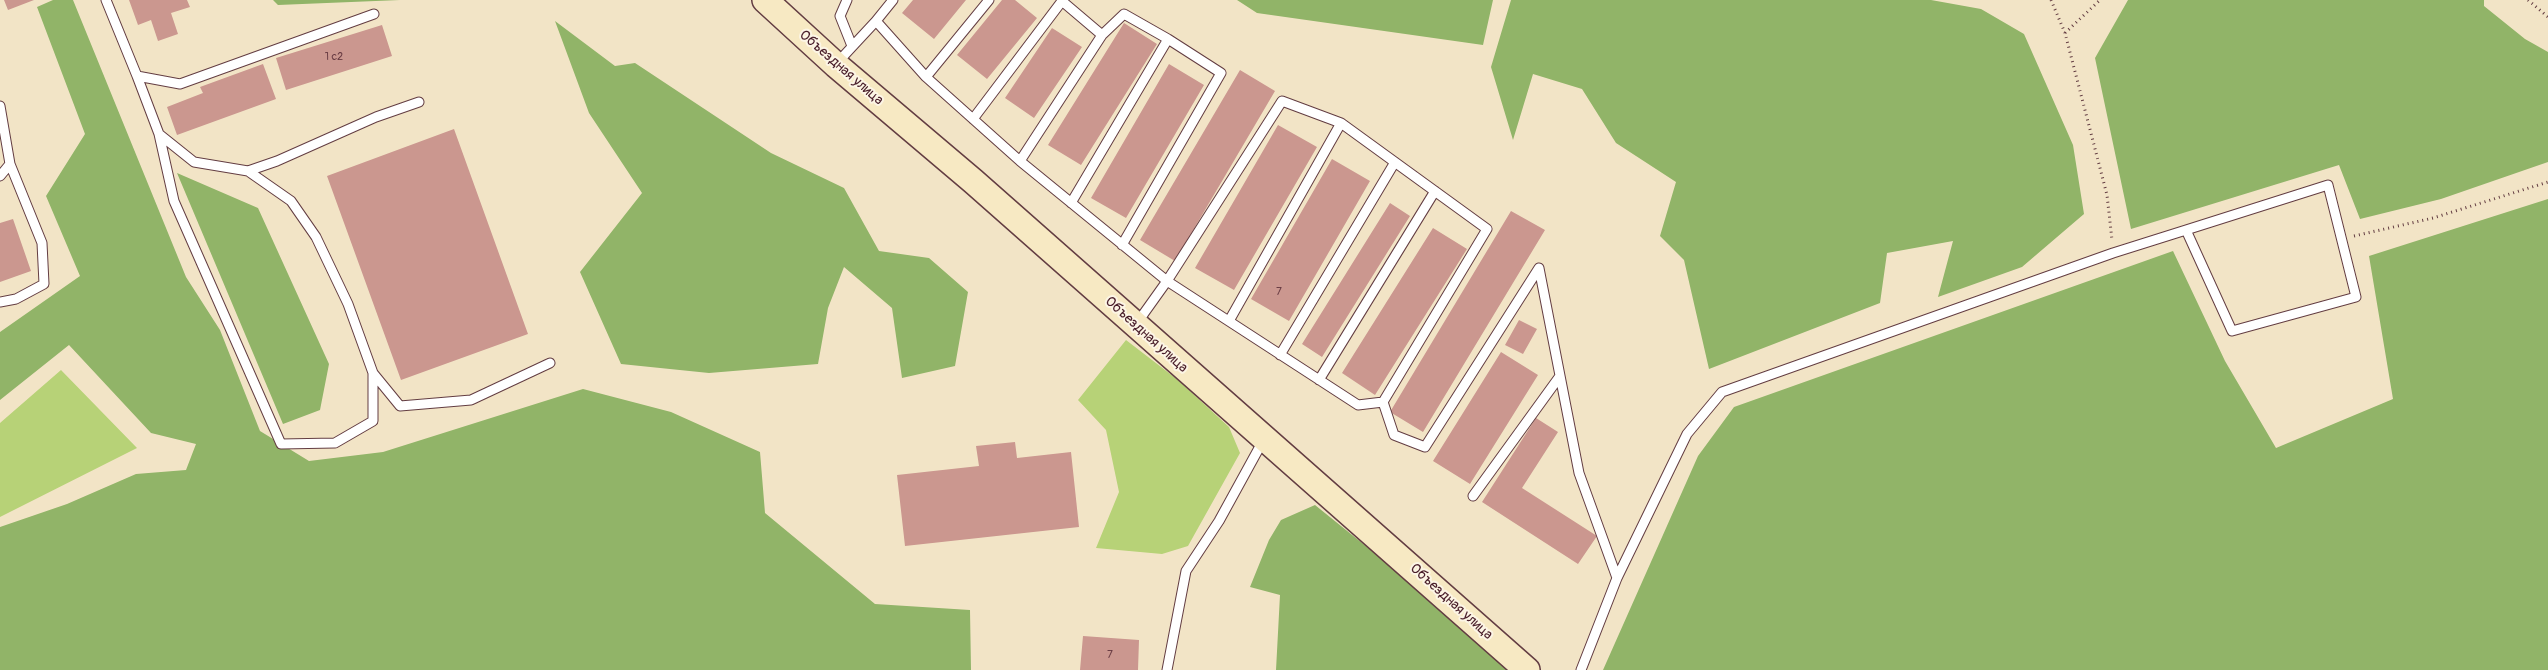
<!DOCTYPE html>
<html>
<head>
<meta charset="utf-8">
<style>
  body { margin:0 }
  canvas { display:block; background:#f2e4c6 }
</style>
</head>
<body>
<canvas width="2548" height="670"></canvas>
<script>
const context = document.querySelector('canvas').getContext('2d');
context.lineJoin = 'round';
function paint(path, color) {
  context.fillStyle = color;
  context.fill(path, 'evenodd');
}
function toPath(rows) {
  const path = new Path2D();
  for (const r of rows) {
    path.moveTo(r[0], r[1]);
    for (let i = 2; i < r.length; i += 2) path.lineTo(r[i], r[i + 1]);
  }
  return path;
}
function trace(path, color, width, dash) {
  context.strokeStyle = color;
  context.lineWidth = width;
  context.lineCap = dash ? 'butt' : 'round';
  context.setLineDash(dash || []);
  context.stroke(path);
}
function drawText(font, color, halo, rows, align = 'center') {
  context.font = font + ' Pangolin,sans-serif';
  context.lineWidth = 4;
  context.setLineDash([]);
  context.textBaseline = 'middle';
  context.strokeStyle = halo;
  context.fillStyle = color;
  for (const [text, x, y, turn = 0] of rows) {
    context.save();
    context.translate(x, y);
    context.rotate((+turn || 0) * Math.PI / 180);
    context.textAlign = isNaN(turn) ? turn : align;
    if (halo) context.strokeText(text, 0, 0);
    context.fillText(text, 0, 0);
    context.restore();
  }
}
paint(toPath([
  [1126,340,1178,380,1229,427,1240,453,1188,546,1162,554,1096,548,1119,492,1106,430,1078,400],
  [61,370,137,448,0,517,0,423]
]), '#b7d277');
paint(toPath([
  [53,0,73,0,186,277,220,330,260,431,309,461,383,452,583,389,671,412,760,452,765,513,875,604,970,610,971,670,0,670,0,527,67,504,136,474,186,470,196,444,151,433,69,345,0,400,0,332,80,276,46,196,85,134,37,7],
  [273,0,400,0,278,5],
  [1237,0,1493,0,1483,45,1257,13],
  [1511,0,1931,0,1981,9,2024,34,2073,145,2084,214,2022,267,1938,297,1953,241,1887,253,1880,303,1709,369,1684,260,1660,236,1676,182,1616,143,1582,89,1533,74,1513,140,1491,67],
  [2128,0,2484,0,2484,6,2525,39,2548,52,2548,162,2441,199,2360,219,2339,165,2131,229,2095,58],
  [555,21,615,66,635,63,771,153,844,188,879,251,929,258,968,292,955,366,902,378,892,308,844,267,828,308,818,364,709,373,621,364,580,272,642,193,589,113],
  [177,173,258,208,329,364,320,410,283,424],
  [2548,199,2548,670,1603,670,1698,456,1734,407,2173,251,2225,361,2276,448,2393,399,2369,256],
  [1315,505,1445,610,1512,670,1276,670,1280,595,1250,587,1269,540,1281,520]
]), '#91b468');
paint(toPath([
  [4,0,34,0,8,10],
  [129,0,187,0,190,7,171,13,178,34,158,41,151,20,138,25],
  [913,0,966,0,934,39,902,13],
  [1002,0,1015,0,1037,18,987,79,957,55],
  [1124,23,1157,44,1081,165,1048,145],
  [382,25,392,56,286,90,276,58],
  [1052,28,1082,47,1034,118,1005,98],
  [263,64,276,99,177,135,167,107,203,93,200,87],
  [1169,64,1204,85,1126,218,1091,198],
  [1240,70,1275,91,1175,261,1140,240],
  [1278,125,1317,147,1234,290,1195,268],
  [454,129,528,334,401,380,327,176],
  [1332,159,1370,181,1289,321,1251,299],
  [1390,203,1410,216,1322,357,1302,344],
  [1511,211,1545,230,1423,432,1390,412],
  [13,219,31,271,0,282,0,223],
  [1433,228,1467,249,1375,395,1342,373],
  [1519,320,1537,329,1523,354,1505,345],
  [1501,352,1538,375,1470,484,1433,461],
  [1536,418,1558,432,1522,488,1597,536,1578,564,1482,502],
  [1015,442,1017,458,1071,452,1079,527,905,546,897,475,979,466,976,446],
  [1083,636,1139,640,1138,670,1080,670]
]), '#cb978f');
const lane = toPath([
  [106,0,137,76,180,84,374,14],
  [847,0,840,16,852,46],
  [876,21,893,0],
  [837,63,876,21,926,77,1020,161,1167,281,1282,101,1341,123,1229,321],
  [137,76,159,134,194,162,248,171,277,161,376,117,419,102],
  [926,77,989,0],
  [0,106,10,164,42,243,44,284,16,299,0,302],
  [973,119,1062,1,1102,35,1020,161],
  [159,134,174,201,281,444,335,443,373,421,373,373],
  [248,171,291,201,316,237,348,304,373,373,400,406,471,400,550,363],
  [0,176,10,164],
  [1071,203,1168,39,1124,14,1102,35],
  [1122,245,1221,73,1168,39],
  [1539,268,1579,473,1617,578],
  [1137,323,1167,281,1358,405,1383,402,1487,229,1341,123],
  [1280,355,1395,162],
  [1319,380,1435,191],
  [1383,402,1394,435,1425,447,1539,268],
  [1473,496,1560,376],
  [1167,670,1186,571,1219,521,1264,439],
  [1581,670,1617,578,1687,434,1722,392,2113,253,2186,230,2328,185,2356,297,2232,331,2186,230]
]);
const secondary = toPath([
  [765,0,836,65,973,181,1527,670]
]);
trace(lane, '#633d42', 11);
trace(secondary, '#633d42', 28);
trace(toPath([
  [2051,0,2065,33,2107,195,2112,240],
  [2528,0,2548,17],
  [2065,33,2100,0],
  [2354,236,2433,218,2548,182]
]), '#633d42', 3, [1, 4]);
trace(lane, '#fff', 9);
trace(secondary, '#f7e9c3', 25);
drawText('11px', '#6a3d44', null, [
  ["1 с2",334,57],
  ["7",1279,292],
  ["7",1110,655]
]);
drawText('14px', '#4a1f2b', '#fcf5e5', [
  ["Объездная улица",841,68,41],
  ["Объездная улица",1146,335,42],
  ["Объездная улица",1451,602,42]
]);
</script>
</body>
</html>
